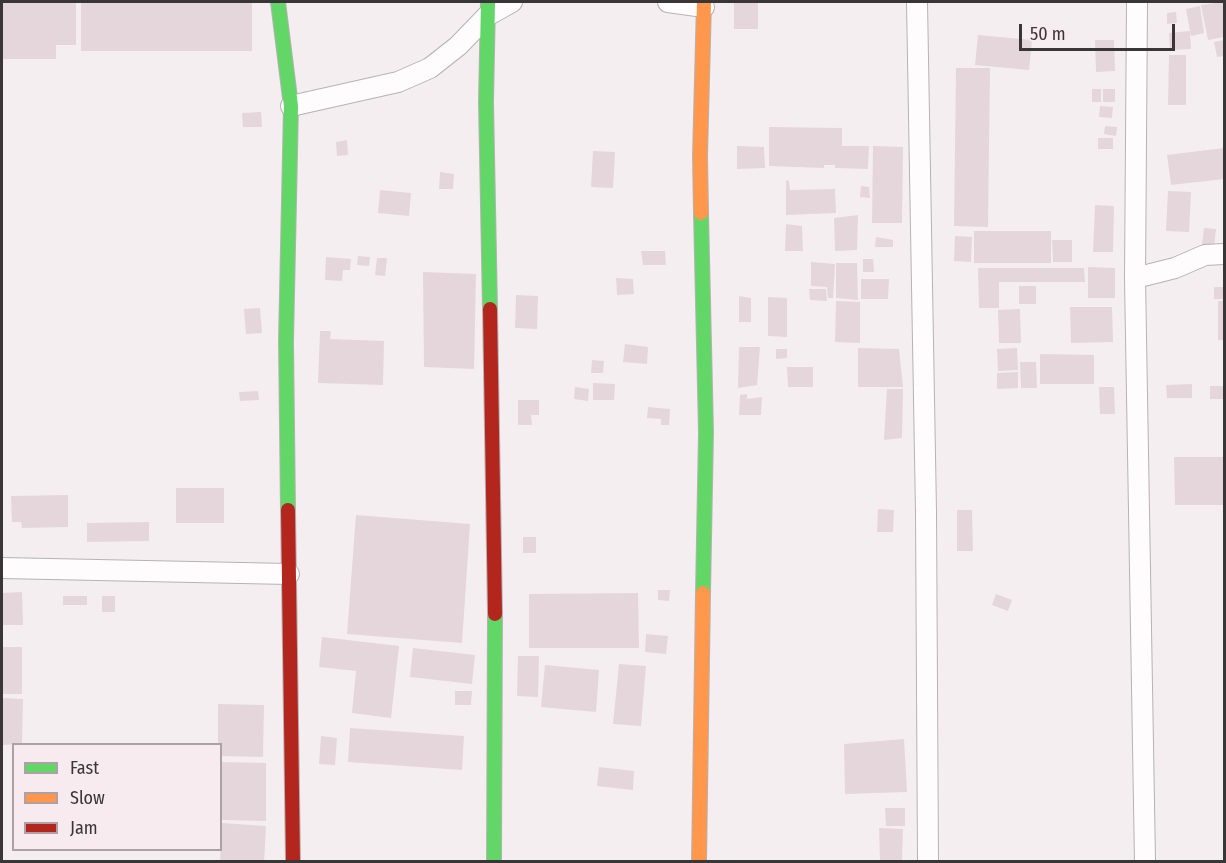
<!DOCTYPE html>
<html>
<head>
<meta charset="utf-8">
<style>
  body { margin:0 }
  #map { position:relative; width:1226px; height:863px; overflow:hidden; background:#f5eef1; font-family:"Fira Sans Condensed",sans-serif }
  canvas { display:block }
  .frame { position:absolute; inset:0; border:3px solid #3a3537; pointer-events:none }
  .legend { position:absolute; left:12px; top:743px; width:210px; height:108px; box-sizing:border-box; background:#f8ebf0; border:2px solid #aca2a6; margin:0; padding:8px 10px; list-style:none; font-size:18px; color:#3a3537 }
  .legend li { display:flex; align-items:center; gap:12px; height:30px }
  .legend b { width:30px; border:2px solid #aca2a6 }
  .scale { position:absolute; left:1019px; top:24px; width:156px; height:27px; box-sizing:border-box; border:3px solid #3a3537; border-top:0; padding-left:8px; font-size:18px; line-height:21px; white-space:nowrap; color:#3a3537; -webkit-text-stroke:4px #f8ebf0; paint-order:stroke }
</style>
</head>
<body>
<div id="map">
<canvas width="1226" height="863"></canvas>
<div class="frame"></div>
<ul class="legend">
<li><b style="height:8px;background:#63d668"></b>Fast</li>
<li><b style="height:8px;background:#ff974d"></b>Slow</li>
<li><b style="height:8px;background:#b3261e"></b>Jam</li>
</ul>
<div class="scale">50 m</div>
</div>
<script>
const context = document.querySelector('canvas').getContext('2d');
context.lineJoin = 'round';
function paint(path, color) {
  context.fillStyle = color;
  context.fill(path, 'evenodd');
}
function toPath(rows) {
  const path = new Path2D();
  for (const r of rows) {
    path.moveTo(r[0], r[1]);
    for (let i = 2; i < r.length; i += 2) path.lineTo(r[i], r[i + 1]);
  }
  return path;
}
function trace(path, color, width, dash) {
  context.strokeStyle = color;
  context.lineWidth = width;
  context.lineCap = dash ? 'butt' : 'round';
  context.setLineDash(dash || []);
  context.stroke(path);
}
paint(toPath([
  [2,2,76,2,76,45,56,45,56,59,2,59],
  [81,2,252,2,252,51,81,51],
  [734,2,758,2,758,29,734,29],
  [1224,2,1224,37,1208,40,1201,5],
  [1200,6,1204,33,1191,36,1186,9],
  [1176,12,1177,23,1167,24,1167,13],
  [1190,31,1191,49,1170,50,1169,33],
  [978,35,1032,40,1029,70,975,65],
  [1095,40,1114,40,1115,71,1096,72],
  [1224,40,1224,56,1217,57,1214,42],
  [1169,55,1186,55,1186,105,1168,105],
  [956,68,990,68,988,227,954,226],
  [1092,89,1101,89,1101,102,1092,102],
  [1103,89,1115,89,1115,102,1103,102],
  [1100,106,1113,107,1112,118,1099,117],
  [261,112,262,127,243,127,242,113],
  [1105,126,1117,127,1116,136,1104,134],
  [769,127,842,128,842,146,869,146,868,169,835,168,835,165,824,165,824,168,769,166],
  [1098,138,1113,138,1113,149,1098,149],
  [347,140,348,155,337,156,336,142],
  [737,146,764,147,765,168,737,169],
  [873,146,903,147,902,223,872,223],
  [1224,148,1224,179,1171,185,1167,155],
  [593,151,615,152,613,188,591,187],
  [440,172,454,174,453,189,439,189],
  [786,180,789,181,790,190,835,189,836,213,786,215],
  [861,186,869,187,870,198,860,197],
  [380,190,411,193,409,216,378,213],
  [1168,191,1191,192,1189,232,1166,231],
  [1095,205,1114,206,1113,252,1093,252],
  [858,215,857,250,835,251,834,218],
  [786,224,802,226,803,251,785,251],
  [1204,228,1216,229,1214,247,1202,245],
  [974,231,1051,231,1051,263,974,263],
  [955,236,972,237,971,262,954,261],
  [876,237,893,240,893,247,875,247],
  [1052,240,1072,240,1072,262,1053,262],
  [641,251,665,251,666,265,643,265],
  [358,256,370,257,369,266,357,265],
  [326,257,351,259,350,270,343,270,342,281,325,280],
  [377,258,387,258,385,276,375,275],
  [863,259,873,259,874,272,863,272],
  [811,262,835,264,833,298,828,298,827,287,811,286],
  [836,263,857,263,858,300,836,298],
  [1088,267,1115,268,1115,298,1088,298],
  [978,268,1084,268,1085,282,999,282,999,308,979,308],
  [423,272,476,274,474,369,424,367],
  [616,278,633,279,634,294,617,295],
  [861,279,889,279,888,299,861,299],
  [1019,286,1036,286,1036,304,1019,304],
  [1214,287,1224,287,1224,299,1214,299],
  [809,289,826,289,827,301,810,300],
  [516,295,538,296,537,329,515,328],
  [739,296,751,298,751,322,739,322],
  [768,297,787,298,787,337,768,336],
  [836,301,860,302,860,343,835,342],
  [1218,301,1224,301,1224,340,1218,340],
  [1070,307,1112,307,1113,342,1071,343],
  [260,308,262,333,246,334,244,309],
  [1020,309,1021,343,999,343,998,310],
  [320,331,331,331,330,339,384,341,383,385,318,383],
  [625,344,648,347,647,364,623,362],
  [739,347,760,347,757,385,738,388],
  [858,348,899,349,903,387,858,387],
  [1017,348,1018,370,998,371,997,349],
  [776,349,787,349,787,358,776,359],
  [1040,354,1094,355,1094,384,1040,384],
  [592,360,604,361,603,373,591,373],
  [1020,362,1036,362,1037,388,1021,388],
  [787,367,813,367,813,387,788,387],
  [1018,372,1018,388,997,389,997,373],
  [593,383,615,384,614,400,593,400],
  [1192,384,1192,398,1167,398,1166,385],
  [1210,386,1224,386,1224,399,1210,399],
  [575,387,589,389,588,401,574,399],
  [1099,387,1114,387,1115,414,1100,414],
  [887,389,903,389,902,438,884,440],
  [258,391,259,400,240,401,239,392],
  [747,394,747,399,762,397,761,415,739,415,740,395],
  [518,400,539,400,539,415,531,415,532,425,518,425],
  [648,407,670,409,669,425,661,425,661,419,647,418],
  [1174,457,1224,457,1224,505,1175,505],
  [176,488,224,488,224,523,176,523],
  [68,495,68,527,22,528,21,522,12,522,11,496],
  [878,509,894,510,893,532,877,532],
  [957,510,972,510,973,551,957,551],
  [356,515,470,524,462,643,347,634],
  [149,522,149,541,87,542,87,523],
  [523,537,536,537,536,553,523,553],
  [658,590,670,590,669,601,658,600],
  [22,592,23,625,2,625,2,593],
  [638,593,639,648,529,648,529,594],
  [996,594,1012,600,1008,611,992,605],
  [63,596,87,596,87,605,63,605],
  [102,596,115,596,115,612,102,612],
  [646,634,668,636,666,654,645,652],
  [322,637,399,646,391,718,352,713,356,671,319,667],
  [2,647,22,647,22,694,2,694],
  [413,648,475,655,472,684,410,677],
  [518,656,539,656,538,697,517,696],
  [619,664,646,666,641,726,613,724],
  [545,665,599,670,596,712,541,707],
  [455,691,472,691,471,705,455,705],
  [2,698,23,699,22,744,2,745],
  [218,704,264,705,263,757,220,756,220,744,218,744],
  [350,728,464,736,462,770,348,762],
  [321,736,337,738,335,765,319,764],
  [904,739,907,792,845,794,844,744],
  [222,762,266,763,266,821,222,820],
  [599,767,634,771,633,790,597,786],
  [885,808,905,808,905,826,886,826],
  [222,823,266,826,264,862,220,862],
  [879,828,903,829,902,860,880,860]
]), '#e5d6dc');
const street = toPath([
  [668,2,704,7],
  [917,2,926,512,928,862],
  [1137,2,1135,278,1145,862],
  [291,106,398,82,430,68,458,46,487,16,512,2],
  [1135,278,1175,268,1205,255,1224,254],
  [2,568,289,574]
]);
const fast = toPath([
  [278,2,291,106,286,341,288,510],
  [488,2,486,102,490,309],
  [701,213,706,432,703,593],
  [494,862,495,614]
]);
const slow = toPath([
  [701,213,700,156,704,2],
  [699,862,703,593]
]);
const jam = toPath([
  [490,309,495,614],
  [288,510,293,862]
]);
trace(street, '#b7b2b4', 22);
trace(fast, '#b7b2b4', 16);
trace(slow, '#b7b2b4', 16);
trace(jam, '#b7b2b4', 16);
trace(street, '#fefcfd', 20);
trace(fast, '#63d668', 14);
trace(slow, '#ff974d', 14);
trace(jam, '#b3261e', 14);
</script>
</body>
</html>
